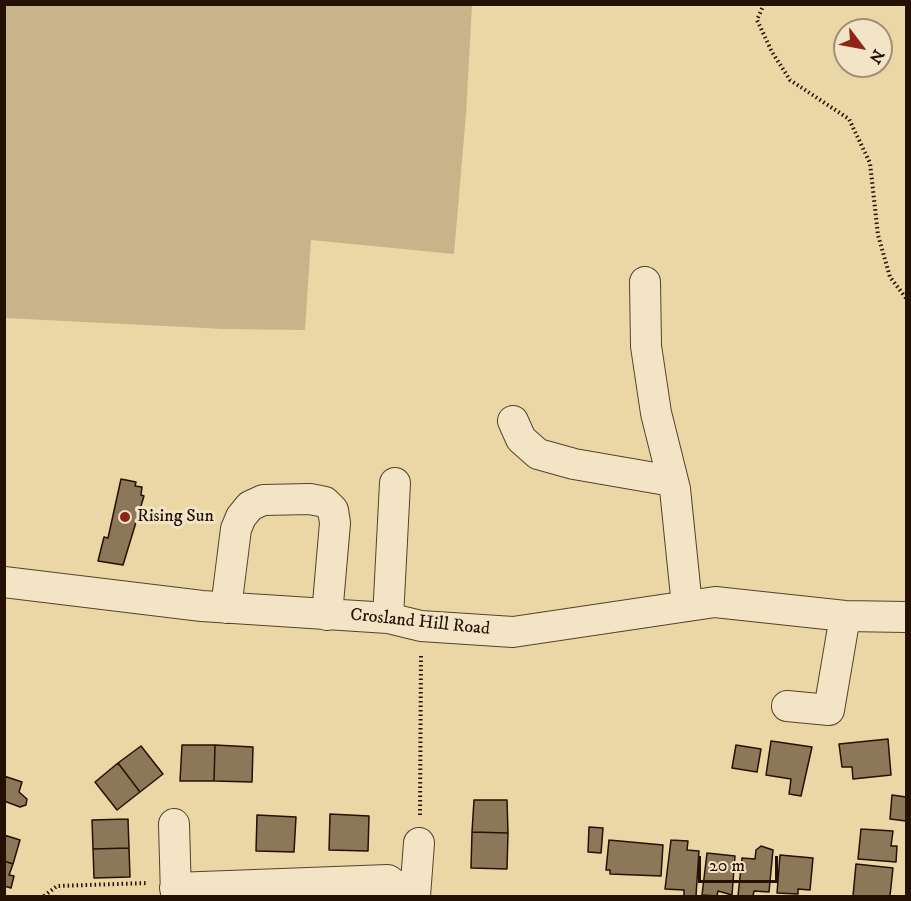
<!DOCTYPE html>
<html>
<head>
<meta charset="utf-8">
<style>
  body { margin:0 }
  #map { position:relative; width:911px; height:901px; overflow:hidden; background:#ebd6a6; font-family:"IM FELL DW Pica",serif }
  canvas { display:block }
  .frame { position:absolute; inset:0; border:6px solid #251004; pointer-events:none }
  .north { position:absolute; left:833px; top:18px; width:60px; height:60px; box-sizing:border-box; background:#f2e4c5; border:2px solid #a08f78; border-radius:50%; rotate:122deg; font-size:16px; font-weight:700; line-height:24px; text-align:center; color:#251004 }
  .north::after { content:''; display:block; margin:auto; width:21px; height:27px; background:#8f2418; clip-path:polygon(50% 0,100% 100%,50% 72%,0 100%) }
  .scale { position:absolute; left:698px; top:856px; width:80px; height:27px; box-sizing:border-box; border:3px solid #251004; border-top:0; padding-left:8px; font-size:18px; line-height:21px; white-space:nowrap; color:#251004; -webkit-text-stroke:4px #f2e4c5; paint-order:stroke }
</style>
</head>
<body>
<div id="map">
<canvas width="911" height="901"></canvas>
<div class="frame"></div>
<div class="north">N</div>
<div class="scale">20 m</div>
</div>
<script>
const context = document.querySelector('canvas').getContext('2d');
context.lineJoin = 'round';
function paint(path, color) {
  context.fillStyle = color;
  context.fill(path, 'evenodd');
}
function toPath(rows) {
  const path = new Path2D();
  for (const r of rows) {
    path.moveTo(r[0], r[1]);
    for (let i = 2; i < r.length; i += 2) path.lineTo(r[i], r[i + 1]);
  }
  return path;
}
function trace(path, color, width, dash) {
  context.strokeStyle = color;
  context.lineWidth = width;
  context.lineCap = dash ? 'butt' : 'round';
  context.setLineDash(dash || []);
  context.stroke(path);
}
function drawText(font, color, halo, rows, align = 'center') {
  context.font = font + ' "IM FELL DW Pica",serif';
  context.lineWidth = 6;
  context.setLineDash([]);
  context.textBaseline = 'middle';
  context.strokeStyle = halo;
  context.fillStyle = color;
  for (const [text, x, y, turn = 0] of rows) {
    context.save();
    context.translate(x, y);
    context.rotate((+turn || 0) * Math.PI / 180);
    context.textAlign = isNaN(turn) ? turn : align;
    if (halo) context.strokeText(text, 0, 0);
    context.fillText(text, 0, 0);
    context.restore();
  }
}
paint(toPath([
  [4,5,472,5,466,114,454,254,311,240,305,330,224,329,5,318]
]), '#c9b48a');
const building = toPath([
  [121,479,136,482,135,486,142,487,141,495,144,496,123,565,98,561,104,537,108,538,121,479],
  [888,739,891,775,853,779,852,767,842,767,839,744,888,739],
  [771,741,812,747,801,796,789,794,791,779,766,775,771,741],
  [182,745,215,745,214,781,180,781,182,745],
  [215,745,253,747,252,782,214,781,215,745],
  [736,745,761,749,757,772,732,768,736,745],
  [141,746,163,774,140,792,118,763,141,746],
  [118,763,140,792,117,810,95,782,118,763],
  [4,776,22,782,19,792,27,799,26,805,20,807,4,801,4,776],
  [892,795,906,797,906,821,890,819,892,795],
  [474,800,507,800,508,833,472,832,474,800],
  [330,814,369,816,368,851,329,850,330,814],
  [257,815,296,817,294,852,256,851,257,815],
  [128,819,129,848,93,849,92,820,128,819],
  [589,827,603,828,601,853,588,852,589,827],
  [861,829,893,831,891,846,897,846,896,862,858,859,861,829],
  [472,832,508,833,507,869,471,868,472,832],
  [4,835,20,840,13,864,4,861,4,835],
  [609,840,663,845,661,876,610,874,610,870,606,870,609,840],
  [671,840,688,841,687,850,699,851,696,896,684,896,684,890,665,889,671,840],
  [761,846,773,850,769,892,754,891,753,896,738,896,742,858,755,859,756,850,761,846],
  [129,848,130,877,94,878,93,849,129,848],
  [707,853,735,856,732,895,718,891,717,896,702,895,707,853],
  [780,855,813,858,810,890,798,889,798,894,777,893,780,855],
  [4,861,13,864,9,875,14,876,11,888,4,886,4,861],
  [856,864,893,868,890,896,853,896,856,864]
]);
paint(building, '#8c7758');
trace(building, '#251004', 1.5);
const minor = toPath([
  [645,282,646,346,656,413,675,489,687,606],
  [513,421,521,439,538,454,574,464,672,481],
  [4,582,202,606,388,618,421,626,513,632,715,602,845,616,906,617],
  [226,608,236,529,241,517,250,506,263,500,310,499,325,502,333,510,335,523,327,615],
  [388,618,395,483],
  [787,706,829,710,845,616],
  [174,824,176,896],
  [175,888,388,880,410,896],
  [415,896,419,843]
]);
trace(minor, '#56422c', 32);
trace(toPath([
  [764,4,757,20,772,52,790,80,849,119,870,163,878,235,890,277,906,298],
  [420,815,421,655],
  [44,896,57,886,148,883]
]), '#251004', 4, [1.5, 3]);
trace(minor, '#f2e4c5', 30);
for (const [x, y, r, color] of [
  [125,517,6,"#8f2418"]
]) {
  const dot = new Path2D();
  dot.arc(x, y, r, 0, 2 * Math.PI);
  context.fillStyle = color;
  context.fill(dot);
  trace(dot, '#f2e4c5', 2);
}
drawText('18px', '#251004', '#f2e4c5', [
  ["Rising Sun",137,517]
], 'left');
drawText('18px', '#251004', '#f2e4c5', [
  ["Crosland Hill Road",420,623,6]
]);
</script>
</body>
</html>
